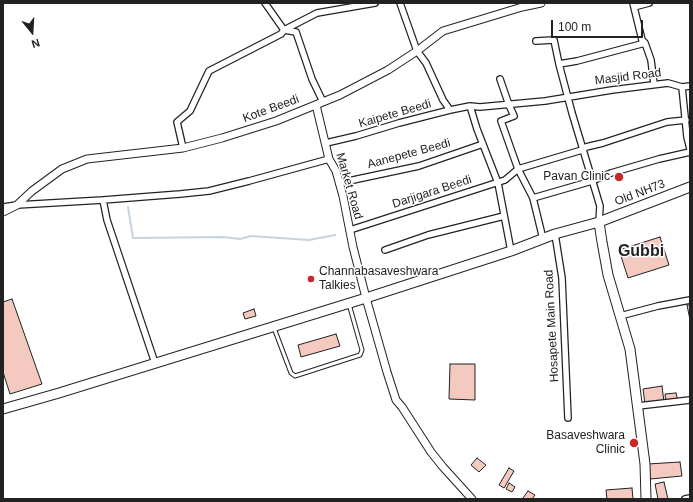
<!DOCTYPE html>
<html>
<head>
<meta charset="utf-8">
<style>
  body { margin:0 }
  #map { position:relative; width:693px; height:502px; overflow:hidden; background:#fff; font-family:Arial,sans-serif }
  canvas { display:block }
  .frame { position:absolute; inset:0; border:4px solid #222; pointer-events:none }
  .north { position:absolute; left:12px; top:12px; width:40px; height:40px; -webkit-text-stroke:3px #fff; paint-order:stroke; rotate:162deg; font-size:11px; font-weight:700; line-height:16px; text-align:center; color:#222 }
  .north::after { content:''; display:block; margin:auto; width:14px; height:18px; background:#222; clip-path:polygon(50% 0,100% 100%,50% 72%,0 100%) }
  .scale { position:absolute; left:551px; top:20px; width:92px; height:18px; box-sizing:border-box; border:2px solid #222; border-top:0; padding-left:5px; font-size:12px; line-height:14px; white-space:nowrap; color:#222; -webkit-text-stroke:3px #fff; paint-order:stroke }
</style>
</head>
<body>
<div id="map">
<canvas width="693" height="502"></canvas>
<div class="frame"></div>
<div class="north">N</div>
<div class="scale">100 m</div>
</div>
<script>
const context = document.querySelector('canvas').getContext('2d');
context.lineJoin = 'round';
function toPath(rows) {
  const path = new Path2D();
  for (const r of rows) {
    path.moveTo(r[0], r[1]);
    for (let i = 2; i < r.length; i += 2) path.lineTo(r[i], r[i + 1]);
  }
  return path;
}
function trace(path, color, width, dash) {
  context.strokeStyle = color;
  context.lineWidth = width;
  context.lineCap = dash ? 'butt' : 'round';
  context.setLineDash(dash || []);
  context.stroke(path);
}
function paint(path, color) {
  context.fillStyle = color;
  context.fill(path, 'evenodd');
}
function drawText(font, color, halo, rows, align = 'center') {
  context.font = font + ' Arial,sans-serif';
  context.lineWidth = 3;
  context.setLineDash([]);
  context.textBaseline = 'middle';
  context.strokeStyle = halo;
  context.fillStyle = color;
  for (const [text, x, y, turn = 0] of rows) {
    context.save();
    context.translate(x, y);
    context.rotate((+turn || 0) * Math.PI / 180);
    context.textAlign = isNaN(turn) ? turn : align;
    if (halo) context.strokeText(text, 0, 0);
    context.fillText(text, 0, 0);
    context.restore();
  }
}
trace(toPath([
  [128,207,133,238,223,237,240,239,251,236,309,240,335,235]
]), '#c7d3dd', 2);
const building = toPath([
  [660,237,669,265,628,278,619,250,660,237],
  [12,299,42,384,10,394,3,372,3,302,12,299],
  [687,305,690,305,690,320,687,305],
  [254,309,256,316,245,319,243,313,254,309],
  [336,334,340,346,301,357,298,345,336,334],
  [450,364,475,364,475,400,449,399,450,364],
  [662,386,664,402,645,404,643,389,662,386],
  [676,393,678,401,666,403,665,394,676,393],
  [477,458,486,465,479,472,471,465,477,458],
  [680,462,682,476,650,479,648,464,680,462],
  [509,468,514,471,504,488,499,485,509,468],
  [664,482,668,499,658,499,655,484,664,482],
  [509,483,515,487,512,492,506,489,509,483],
  [632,488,633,499,607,499,606,490,632,488],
  [528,491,535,495,532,499,525,499,523,498,528,491]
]);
paint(building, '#f3c9c0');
trace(building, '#222', 1);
const service = toPath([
  [274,328,291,373,295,376,360,355,362,350,349,304]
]);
const minor = toPath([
  [265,3,284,30,296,32,312,79,323,102],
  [400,3,417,51,426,63,443,100,450,110],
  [633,3,642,40,645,43,651,60,654,84],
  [634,7,649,3],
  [536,41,554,40,559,64,572,113,600,206,599,222],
  [559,64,577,61,645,43],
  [500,79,509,105,514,116,501,121,518,169,582,150,586,147,603,143,667,122,686,120],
  [682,87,687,137,690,149],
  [470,106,477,129,498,183,511,251],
  [326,143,356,136,399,123,450,110,470,106,480,107,545,101,612,90,668,83,682,87,690,86],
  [183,148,177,122,190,111,209,71,281,34,284,30,317,13,375,3],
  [339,183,419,166,483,144],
  [533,198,592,181,611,173,659,159,690,152],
  [103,200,107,220,155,363],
  [3,207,17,205,103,200,180,194,209,191,249,181,329,159],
  [350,230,505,180,518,169,533,198,543,239],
  [555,234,562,278,568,418],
  [385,250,428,235,504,216],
  [620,316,658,306,690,300],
  [638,406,690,400],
  [685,499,690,498]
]);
const tertiary = toPath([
  [316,105,329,159,336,171,343,196,353,247,366,298,387,372,396,400,402,407,431,452,443,467,472,499],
  [3,212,17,205,32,191,62,169,87,159,183,148,222,138,276,121,340,95,388,70,417,51,443,31,522,7,541,3]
]);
const primary = toPath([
  [599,222,602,242,608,275,630,349,645,464,646,499],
  [3,409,59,393,366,298,511,251,555,234,599,222,690,187]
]);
trace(service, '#222', 5);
trace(minor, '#222', 8);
trace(tertiary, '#222', 9);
trace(primary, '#222', 11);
trace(service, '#fff', 3);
trace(minor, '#fff', 5.5);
trace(tertiary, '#fff', 7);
trace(primary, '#fff', 9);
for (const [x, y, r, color] of [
  [619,177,5,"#c62828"],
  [311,279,4,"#c62828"],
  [634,443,5,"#c62828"]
]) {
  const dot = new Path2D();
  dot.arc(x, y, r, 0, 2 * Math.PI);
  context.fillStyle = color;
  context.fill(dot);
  trace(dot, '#fff', 1.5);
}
drawText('12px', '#222', '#fff', [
  ["Masjid Road",628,77,-7],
  ["Kote Beedi",271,109,-20],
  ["Kaipete Beedi",395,114,-16],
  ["Aanepete Beedi",409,154,-15],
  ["Market Road",349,186,74],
  ["Darjigara Beedi",432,192,-18],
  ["Old NH73",640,193,-21],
  ["Hosapete Main Road",552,326,-93]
]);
drawText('12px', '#222', '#fff', [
  ["Pavan Clinic",610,177],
  ["Channabasaveshwara",319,272,"left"],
  ["Talkies",319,286,"left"],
  ["Basaveshwara",625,436],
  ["Clinic",625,450]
], 'right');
drawText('bold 16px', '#222', '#fff', [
  ["Gubbi",641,252]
]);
</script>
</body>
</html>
